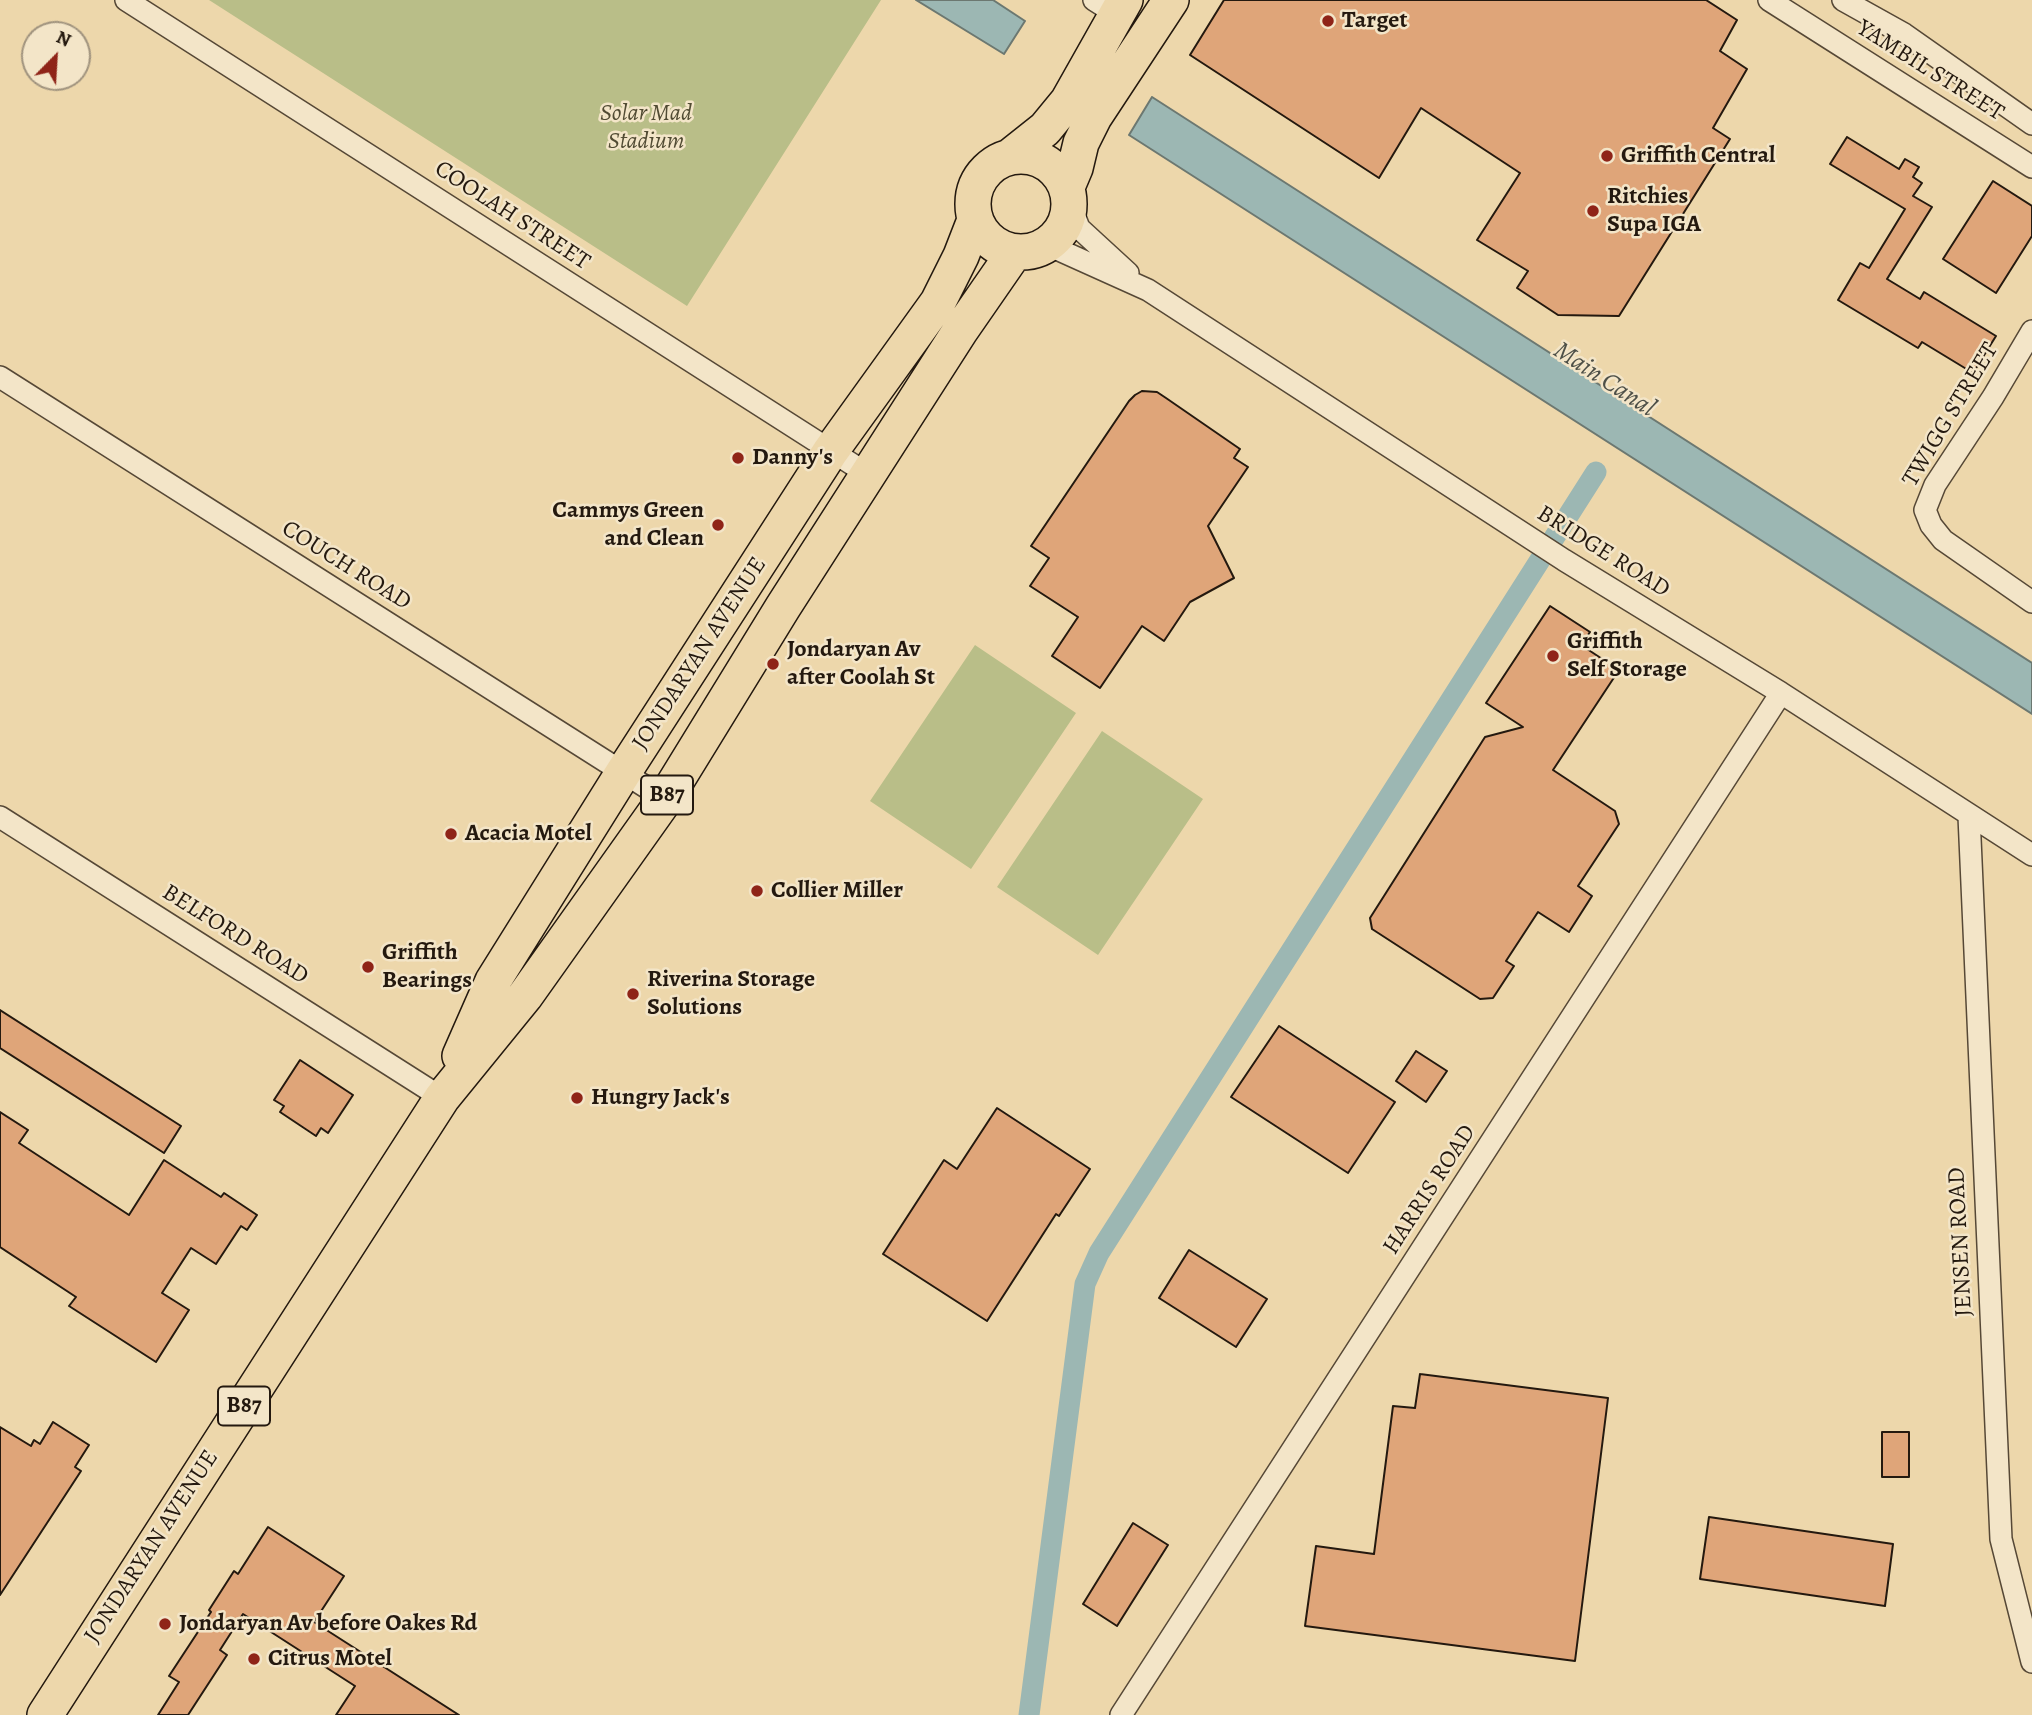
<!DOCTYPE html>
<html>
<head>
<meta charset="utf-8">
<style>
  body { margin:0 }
  #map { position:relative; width:2032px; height:1715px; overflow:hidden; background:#edd7ab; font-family:Alegreya,serif }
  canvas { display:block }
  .north { position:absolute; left:21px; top:21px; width:70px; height:70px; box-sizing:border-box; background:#f3e5c8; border:2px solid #a0937e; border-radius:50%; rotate:24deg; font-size:19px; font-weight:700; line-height:28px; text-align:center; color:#24190f }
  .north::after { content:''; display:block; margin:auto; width:24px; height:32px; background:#8f2418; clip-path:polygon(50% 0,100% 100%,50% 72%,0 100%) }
</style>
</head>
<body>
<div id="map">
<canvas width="2032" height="1715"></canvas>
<div class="north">N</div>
</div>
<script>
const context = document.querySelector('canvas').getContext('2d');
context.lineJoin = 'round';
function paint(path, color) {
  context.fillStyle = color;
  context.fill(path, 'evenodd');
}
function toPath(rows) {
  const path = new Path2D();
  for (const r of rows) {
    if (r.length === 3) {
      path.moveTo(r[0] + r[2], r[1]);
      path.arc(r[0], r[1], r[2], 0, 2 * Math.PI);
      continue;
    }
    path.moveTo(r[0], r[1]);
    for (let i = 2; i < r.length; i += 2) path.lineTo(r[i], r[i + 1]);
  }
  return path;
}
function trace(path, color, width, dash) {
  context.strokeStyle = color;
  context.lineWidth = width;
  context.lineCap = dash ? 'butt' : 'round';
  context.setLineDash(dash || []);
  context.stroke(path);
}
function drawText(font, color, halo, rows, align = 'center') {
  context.font = font + ' Alegreya,serif';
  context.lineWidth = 5;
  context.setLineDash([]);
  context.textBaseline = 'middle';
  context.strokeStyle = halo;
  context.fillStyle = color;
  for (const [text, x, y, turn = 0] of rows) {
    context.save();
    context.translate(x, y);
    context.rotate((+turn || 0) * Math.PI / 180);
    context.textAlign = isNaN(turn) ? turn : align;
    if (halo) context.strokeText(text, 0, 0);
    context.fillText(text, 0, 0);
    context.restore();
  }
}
paint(toPath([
  [209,0,881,0,687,306],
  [975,645,1076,713,971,869,870,801],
  [1102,731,1203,799,1098,955,997,887]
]), '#b9be88');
const water = toPath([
  [916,0,993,0,1025,21,1004,54,916,0],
  [1152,97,2032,663,2032,714,1129,135,1152,97]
]);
paint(water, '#9cb7b3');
trace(water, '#6c7871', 2);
trace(toPath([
  [1029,1715,1085,1284,1099,1253,1596,472]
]), '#9cb7b3', 21);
const building = toPath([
  [1224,0,1706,0,1737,20,1720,51,1747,69,1713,128,1730,139,1619,316,1558,315,1517,288,1528,271,1477,240,1520,173,1421,108,1379,178,1190,55,1224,0],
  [1847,137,1899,169,1905,159,1919,167,1913,177,1922,183,1913,196,1932,207,1887,279,1920,299,1924,292,1996,336,1973,373,1922,342,1918,348,1838,300,1860,263,1869,268,1905,209,1830,164,1847,137],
  [1993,181,2032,206,2032,236,1996,293,1943,259,1993,181],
  [1142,391,1157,392,1166,398,1240,449,1234,458,1248,467,1208,526,1234,578,1190,602,1164,641,1142,626,1100,688,1052,656,1078,617,1030,586,1049,558,1031,546,1129,401,1135,395,1142,391],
  [1550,606,1590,632,1581,645,1619,670,1553,770,1615,811,1619,824,1578,886,1592,896,1569,932,1538,912,1506,961,1514,966,1493,998,1480,999,1372,929,1370,918,1485,737,1523,727,1486,703,1550,606],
  [0,1010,181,1126,164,1153,0,1048,0,1010],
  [1279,1026,1395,1102,1348,1173,1231,1097,1279,1026],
  [1416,1051,1447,1071,1426,1102,1396,1081,1416,1051],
  [300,1060,353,1095,328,1133,321,1128,316,1136,280,1112,284,1106,274,1100,300,1060],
  [997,1108,1090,1169,1059,1216,1056,1214,987,1321,883,1254,944,1160,957,1169,997,1108],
  [0,1112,28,1130,19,1143,129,1215,164,1160,221,1197,224,1193,257,1215,247,1230,241,1226,216,1264,191,1248,162,1293,189,1310,156,1362,69,1306,76,1297,0,1247,0,1112],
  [1189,1250,1267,1299,1236,1347,1159,1298,1189,1250],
  [1420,1374,1608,1398,1575,1661,1305,1626,1316,1546,1374,1554,1393,1406,1415,1408,1420,1374],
  [53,1422,89,1445,75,1467,81,1471,0,1595,0,1427,31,1446,34,1440,40,1444,53,1422],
  [1882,1432,1909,1432,1909,1477,1882,1477,1882,1432],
  [1709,1517,1893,1544,1885,1606,1700,1579,1709,1517],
  [1133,1523,1168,1545,1117,1626,1083,1604,1133,1523],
  [268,1527,344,1576,314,1622,459,1715,336,1715,355,1686,243,1614,220,1650,227,1655,188,1715,158,1715,179,1682,169,1676,211,1612,209,1610,234,1571,238,1574,268,1527]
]);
paint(building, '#dfa579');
trace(building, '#24190f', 2);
const minor = toPath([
  [126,0,869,475],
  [1094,0,1116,14],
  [1769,0,2032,167],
  [1843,0,1904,34,2032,124],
  [1070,204,1079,228,1128,273],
  [1048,245,1148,290,1564,560,1781,693,2032,855],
  [2032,331,1993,397,1935,485,1925,510,1931,525,1943,540,2032,602],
  [0,377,665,799],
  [1969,816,2001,1539,2032,1662],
  [0,817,442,1098],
  [1121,1715,1781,693]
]);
const primary = toPath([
  [1021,204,48],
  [1011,156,1045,129,1068,101,1125,0],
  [1067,187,1075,168,1081,143,1094,117,1171,0],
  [460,1056,493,981,623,773,830,452,938,302,961,256,975,220],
  [45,1715,442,1098,525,996,665,799,783,607,960,331,1014,253]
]);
trace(minor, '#564836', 24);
trace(primary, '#24190f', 38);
trace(minor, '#f3e5c8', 21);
trace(primary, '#edd7ab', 35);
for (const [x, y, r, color] of [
  [1328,21,7,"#8f2418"],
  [1607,156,7,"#8f2418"],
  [1593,211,7,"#8f2418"],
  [738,458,7,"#8f2418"],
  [718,525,7,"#8f2418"],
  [1553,656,7,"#8f2418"],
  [773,664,7,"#8f2418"],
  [451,834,7,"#8f2418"],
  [757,891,7,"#8f2418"],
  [368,967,7,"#8f2418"],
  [633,994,7,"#8f2418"],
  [577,1098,7,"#8f2418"],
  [165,1624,7,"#8f2418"],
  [254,1659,7,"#8f2418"]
]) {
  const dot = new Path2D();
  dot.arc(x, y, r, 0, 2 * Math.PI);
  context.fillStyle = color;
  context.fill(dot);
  trace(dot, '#f3e5c8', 2.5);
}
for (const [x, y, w] of [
  [667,795,52],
  [244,1406,52]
]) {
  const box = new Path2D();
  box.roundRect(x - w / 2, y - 19.5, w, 39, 5);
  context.fillStyle = '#f3e5c8';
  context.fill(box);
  trace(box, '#24190f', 2);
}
drawText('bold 23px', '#24190f', null, [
  ["B87",667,795],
  ["B87",244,1406]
]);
drawText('bold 24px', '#24190f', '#f3e5c8', [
  ["Target",1342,21],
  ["Griffith Central",1621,156],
  ["Ritchies",1607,197],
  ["Supa IGA",1607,225],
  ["Danny's",752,458],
  ["Cammys Green",704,511,"right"],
  ["and Clean",704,539,"right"],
  ["Griffith",1567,642],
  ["Self Storage",1567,670],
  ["Jondaryan Av",787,650],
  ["after Coolah St",787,678],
  ["Acacia Motel",465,834],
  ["Collier Miller",771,891],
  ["Griffith",382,953],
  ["Bearings",382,981],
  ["Riverina Storage",647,980],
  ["Solutions",647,1008],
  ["Hungry Jack's",591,1098],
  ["Jondaryan Av before Oakes Rd",179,1624],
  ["Citrus Motel",268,1659]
], 'left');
drawText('24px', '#24190f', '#f3e5c8', [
  ["YAMBIL STREET",1930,71,32],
  ["COOLAH STREET",512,216,33],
  ["TWIGG STREET",1951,415,-59],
  ["BRIDGE ROAD",1603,552,32],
  ["COUCH ROAD",346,566,32],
  ["JONDARYAN AVENUE",700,654,-57],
  ["BELFORD ROAD",235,935,32],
  ["HARRIS ROAD",1430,1190,-57],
  ["JENSEN ROAD",1961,1242,-93],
  ["JONDARYAN AVENUE",152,1547,-57]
]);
drawText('italic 24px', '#514b33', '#f3e5c8', [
  ["Solar Mad",646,114],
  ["Stadium",646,142]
]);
drawText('italic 26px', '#4e5048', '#f3e5c8', [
  ["Main Canal",1604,380,33]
]);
</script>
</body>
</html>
